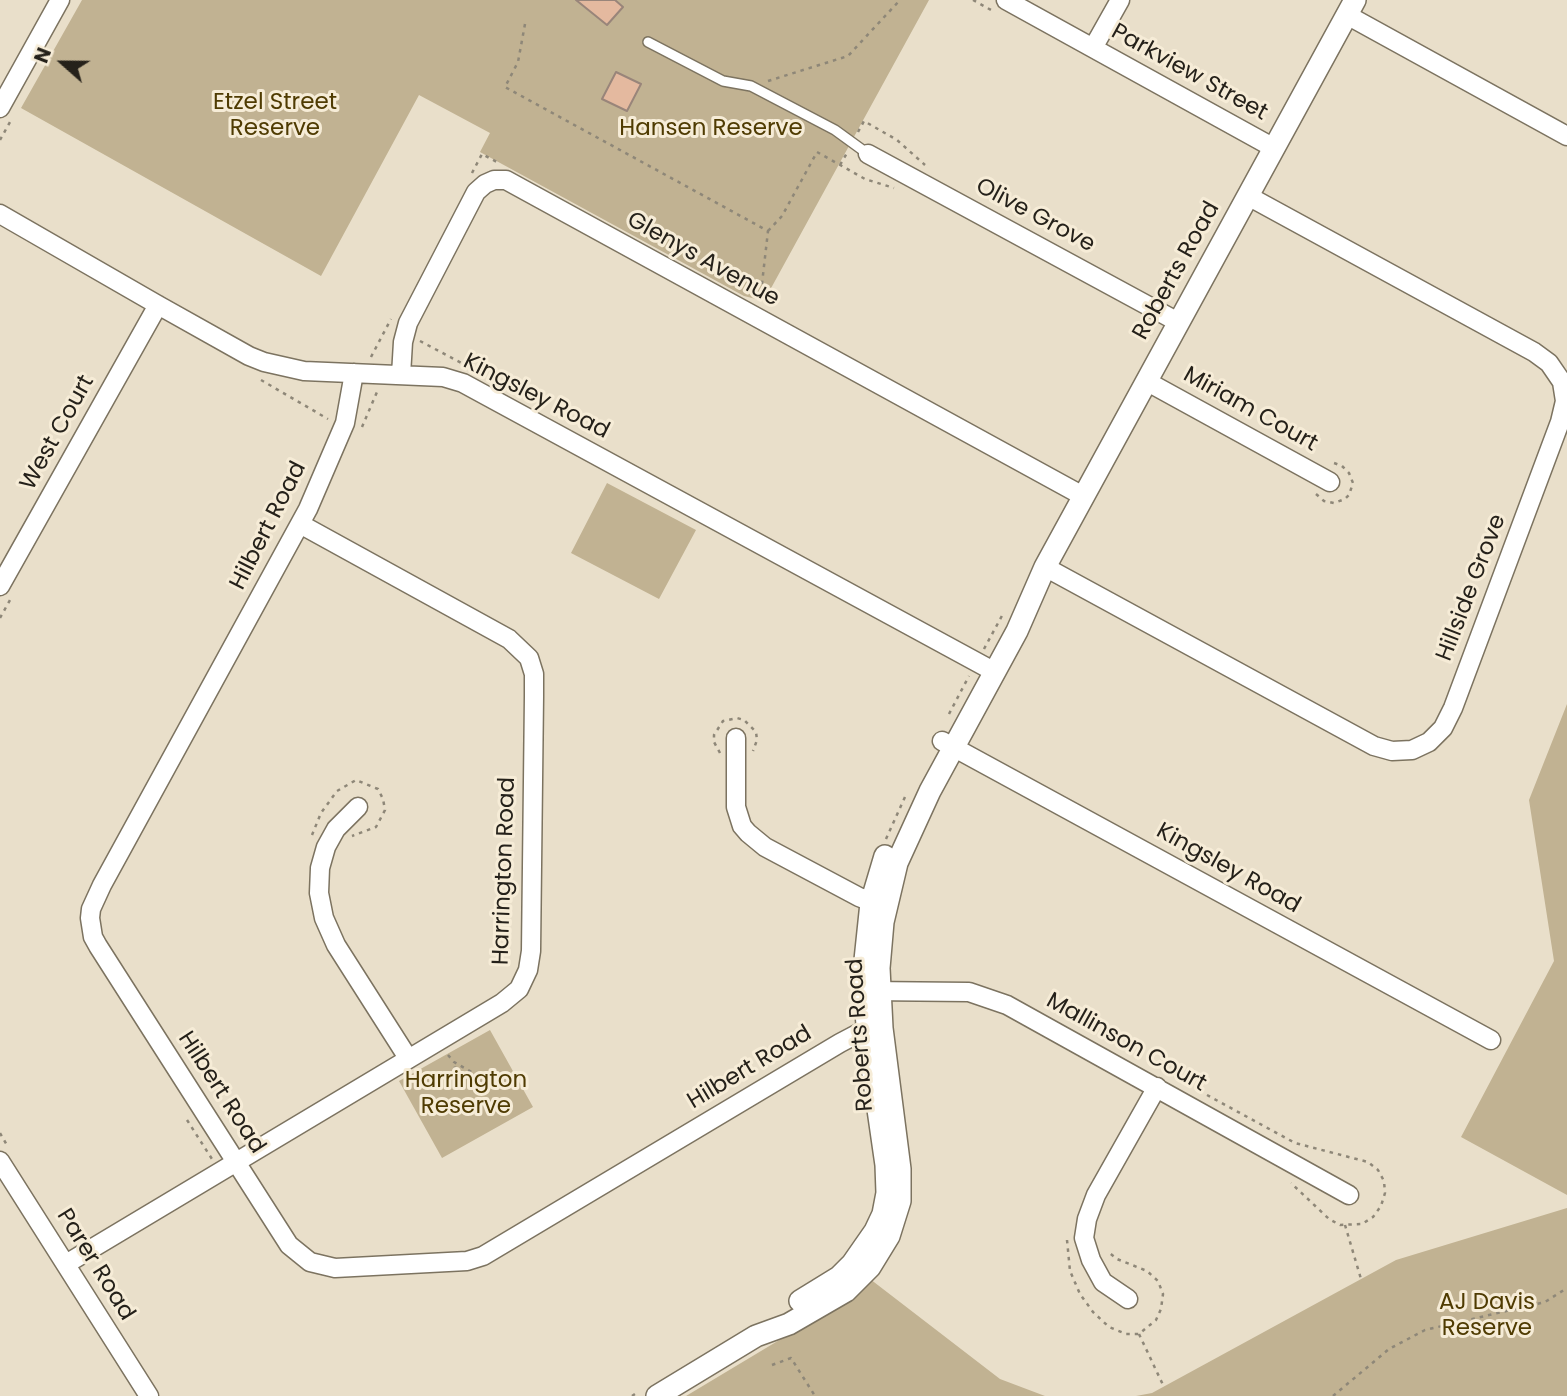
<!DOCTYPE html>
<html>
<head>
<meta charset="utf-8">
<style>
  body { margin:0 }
  #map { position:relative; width:1567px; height:1396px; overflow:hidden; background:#e9dfca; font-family:Poppins,sans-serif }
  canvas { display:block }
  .north { position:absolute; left:28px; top:28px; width:70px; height:70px; -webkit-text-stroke:5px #f6ecd7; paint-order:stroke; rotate:291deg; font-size:19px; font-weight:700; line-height:28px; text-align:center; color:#25211a }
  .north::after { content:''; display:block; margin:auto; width:24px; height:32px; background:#25211a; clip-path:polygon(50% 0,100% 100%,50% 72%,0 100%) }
</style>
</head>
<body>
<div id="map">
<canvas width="1567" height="1396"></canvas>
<div class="north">N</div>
</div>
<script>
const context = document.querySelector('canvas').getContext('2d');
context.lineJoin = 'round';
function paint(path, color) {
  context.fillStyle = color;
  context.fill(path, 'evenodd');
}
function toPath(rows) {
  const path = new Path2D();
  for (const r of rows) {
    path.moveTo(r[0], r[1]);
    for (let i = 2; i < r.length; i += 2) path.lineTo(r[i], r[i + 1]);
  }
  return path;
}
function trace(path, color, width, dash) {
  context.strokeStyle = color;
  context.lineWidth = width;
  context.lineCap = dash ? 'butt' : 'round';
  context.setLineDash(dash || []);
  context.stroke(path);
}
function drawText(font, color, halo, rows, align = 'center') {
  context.font = font + ' Poppins,sans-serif';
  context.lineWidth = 6;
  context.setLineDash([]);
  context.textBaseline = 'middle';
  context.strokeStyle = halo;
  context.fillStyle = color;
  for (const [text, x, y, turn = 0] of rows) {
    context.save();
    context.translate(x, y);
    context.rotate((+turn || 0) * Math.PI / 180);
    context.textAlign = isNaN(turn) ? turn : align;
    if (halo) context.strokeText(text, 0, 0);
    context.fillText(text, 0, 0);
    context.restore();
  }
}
paint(toPath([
  [82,0,929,0,764,301,744,296,480,152,490,133,419,95,321,276,21,108],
  [607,483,696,530,659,599,571,553],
  [1567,704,1567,1195,1461,1137,1554,961,1529,800],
  [490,1030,533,1107,442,1158,399,1081],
  [1567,1208,1567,1396,1136,1396,1152,1393,1396,1260],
  [870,1279,1000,1379,1045,1396,686,1396,846,1300]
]), '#c1b292');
const building = toPath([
  [576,0,615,0,623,7,607,25,576,0],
  [616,72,641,84,627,111,602,99,616,72]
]);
paint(building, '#e4b99f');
trace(building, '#99857a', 2);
const service = toPath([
  [648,42,723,81,751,86,835,130,868,154]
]);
const minor = toPath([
  [1006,0,1274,148],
  [1347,15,1567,136],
  [1093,48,1120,0],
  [0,108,60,0],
  [868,154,1178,322],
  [0,214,158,305,249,356,264,362,304,371,443,377,463,383,995,672],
  [354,373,345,423,308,509,102,885,91,909,90,918,93,937,98,946,289,1245,310,1262,335,1268,467,1261,483,1256,840,1043,859,1033,879,1028],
  [401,375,403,342,408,323,476,192,485,184,494,180,506,180,1083,496],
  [1146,381,1330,482],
  [1045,567,1374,746,1392,751,1412,750,1429,742,1443,728,1453,708,1560,422,1565,401,1562,382,1549,363,1534,352,1248,196],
  [0,586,158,305],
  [736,738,736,807,742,826,748,833,765,847,859,897,882,906],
  [942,741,1491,1040],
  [358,807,336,829,326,847,320,868,319,893,324,918,336,945,408,1058],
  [868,991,969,992,1007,1005,1349,1195],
  [0,1161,149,1396],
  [66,1264,502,1003,519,989,528,970,531,951,534,696,534,674,529,658,509,639,300,524],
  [1128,1299,1103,1282,1091,1260,1084,1238,1087,1219,1096,1195,1157,1087]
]);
const tertiary = toPath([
  [800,1301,839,1277,852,1264,875,1231,883,1214,887,1193,886,1165,869,1047,863,979,871,903,885,856],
  [657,1396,756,1336,789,1324,846,1291,870,1267,889,1236,900,1201,900,1169,882,1028,879,968,883,922,897,863,930,791,1017,631,1045,567,1355,0]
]);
trace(service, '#7c7360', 12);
trace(minor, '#7c7360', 21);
trace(tertiary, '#7c7360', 24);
trace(toPath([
  [973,0,991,10],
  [525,24,518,62,505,87,768,231,760,301],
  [768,81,848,56,900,0],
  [858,132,864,121,897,140,925,165],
  [0,140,10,122],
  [840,165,847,153],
  [472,173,482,154,497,162],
  [768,231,782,216,817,152,865,179,894,188],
  [420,341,467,366],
  [371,357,391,319],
  [261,380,328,419],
  [362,427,377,392],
  [1316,494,1324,501,1334,503,1345,499,1349,495,1353,483,1349,473,1342,466,1334,463],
  [0,618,10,600],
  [984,649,1004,612],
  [949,714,969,676],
  [720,753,714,742,714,735,723,721,737,718,744,720,756,732,757,740,753,751],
  [312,835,321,813,337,791,356,780,378,789,383,799,385,810,376,827,352,836],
  [886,839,905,797],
  [448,1055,454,1062,473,1073,477,1080,480,1093,477,1103,470,1110,471,1115],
  [447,1084,447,1080,455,1071,455,1063],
  [1207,1095,1295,1143,1368,1162,1378,1170,1384,1181,1385,1193,1381,1206,1373,1217,1362,1224,1340,1225,1329,1219,1291,1183],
  [187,1120,212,1159],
  [0,1133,8,1147],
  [1345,1225,1361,1279],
  [1067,1240,1070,1271,1080,1294,1093,1312,1109,1327,1126,1334,1139,1334,1156,1320,1161,1309,1163,1294,1158,1281,1147,1271,1117,1259,1107,1251],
  [1139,1334,1164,1387],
  [772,1365,791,1358,815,1396],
  [632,1396,638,1392],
  [1333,1396,1389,1349,1425,1330,1545,1302,1567,1288]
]), '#8e8778', 2.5, [3.5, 5]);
trace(service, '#fff', 9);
trace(minor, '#fff', 18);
trace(tertiary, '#fff', 21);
drawText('23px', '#25211a', '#f6ecd7', [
  ["Parkview Street",1189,73,29],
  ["Olive Grove",1035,216,28],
  ["Glenys Avenue",703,260,29],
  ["Roberts Road",1177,271,-61],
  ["Kingsley Road",536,397,27],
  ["Miriam Court",1250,410,29],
  ["West Court",58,433,-61],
  ["Hilbert Road",269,526,-63],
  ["Hillside Grove",1472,588,-69],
  ["Kingsley Road",1228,869,29],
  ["Harrington Road",505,871,-88],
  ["Roberts Road",861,1035,-94],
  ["Mallinson Court",1126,1043,29],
  ["Hilbert Road",750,1068,-31],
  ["Hilbert Road",221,1093,57],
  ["Parer Road",95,1265,58]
]);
drawText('23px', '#4f3b02', '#f6ecd7', [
  ["Etzel Street",275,103],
  ["Reserve",275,129],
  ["Hansen Reserve",711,129],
  ["Harrington",466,1081],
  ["Reserve",466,1107],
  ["AJ Davis",1487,1303],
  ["Reserve",1487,1329]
]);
</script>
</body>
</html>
